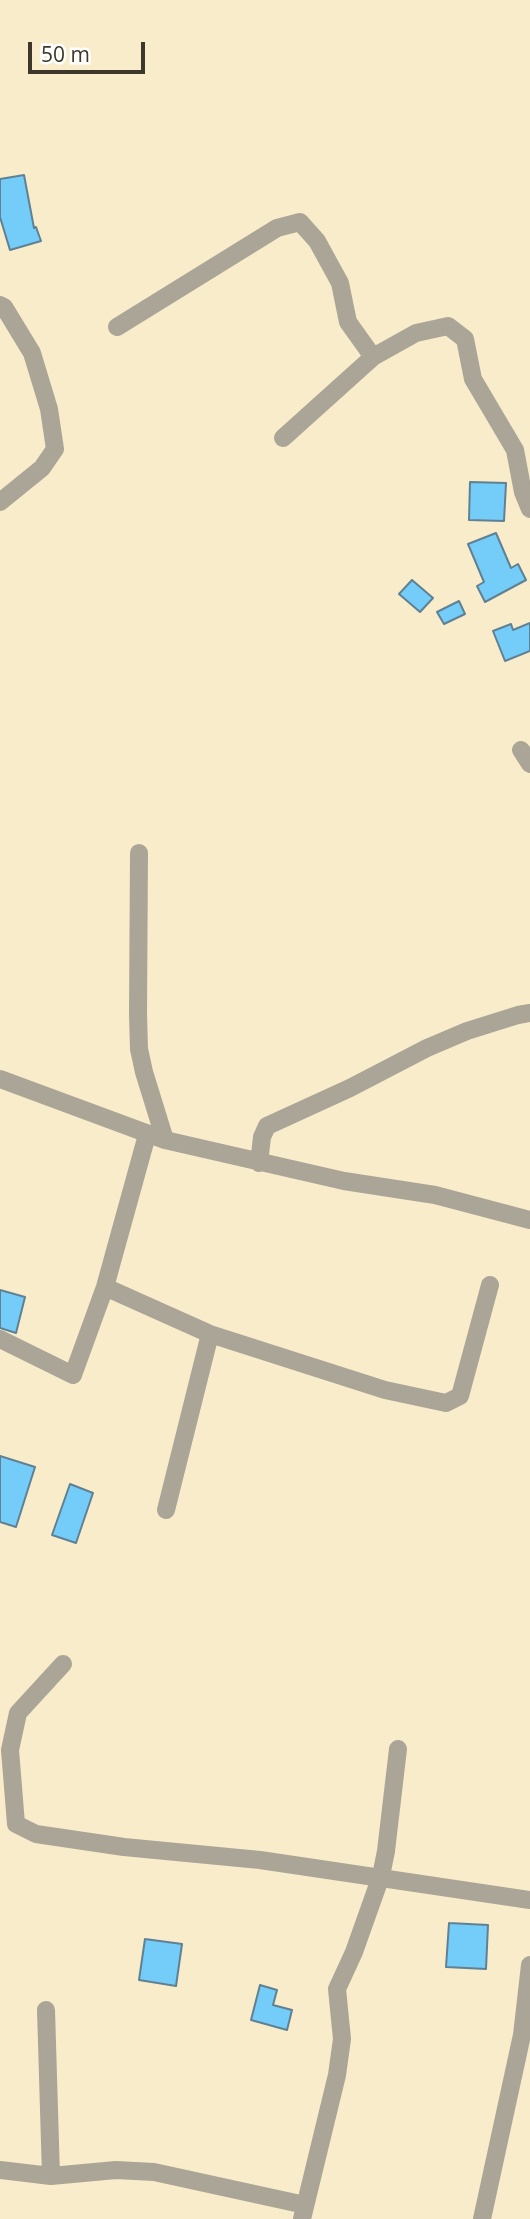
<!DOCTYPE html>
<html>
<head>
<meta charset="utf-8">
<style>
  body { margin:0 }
  #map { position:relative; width:530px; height:2219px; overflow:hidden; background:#f8ecca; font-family:"Open Sans",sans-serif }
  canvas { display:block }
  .scale { position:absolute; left:28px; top:42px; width:117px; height:32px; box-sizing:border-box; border:4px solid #3c372a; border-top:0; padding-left:9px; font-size:21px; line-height:24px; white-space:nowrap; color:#3c372a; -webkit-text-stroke:5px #fff; paint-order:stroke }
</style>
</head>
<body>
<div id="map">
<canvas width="530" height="2219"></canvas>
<div class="scale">50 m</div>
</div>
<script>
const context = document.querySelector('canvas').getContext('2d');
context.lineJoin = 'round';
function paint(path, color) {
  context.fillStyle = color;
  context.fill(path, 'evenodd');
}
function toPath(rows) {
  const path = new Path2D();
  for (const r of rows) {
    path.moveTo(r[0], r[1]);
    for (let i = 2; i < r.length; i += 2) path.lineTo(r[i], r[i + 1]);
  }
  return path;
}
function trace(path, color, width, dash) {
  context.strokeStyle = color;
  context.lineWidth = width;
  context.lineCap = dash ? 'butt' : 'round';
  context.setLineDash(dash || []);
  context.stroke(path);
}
const building = toPath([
  [24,175,34,228,36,227,41,241,10,250,0,217,0,179,24,175],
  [470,482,506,483,504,521,469,520,470,482],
  [496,533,511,568,518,564,526,580,485,602,477,586,484,582,468,544,496,533],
  [412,580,433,598,420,612,399,594,412,580],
  [459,601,465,614,444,624,437,612,459,601],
  [530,623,530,651,505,661,493,631,511,624,513,630,530,623],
  [0,1290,25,1297,16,1333,0,1328,0,1290],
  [0,1456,35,1467,16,1527,0,1522,0,1456],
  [70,1484,93,1493,76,1543,52,1535,70,1484],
  [449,1923,488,1925,486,1969,446,1967,449,1923],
  [145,1939,182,1944,176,1986,139,1980,145,1939],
  [260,1985,277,1990,273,2005,292,2010,287,2030,251,2020,260,1985]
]);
paint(building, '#74ccf9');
trace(building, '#608193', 2);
trace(toPath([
  [0,305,4,307,32,353,49,409,55,449,42,468,0,502],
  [117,327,277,228,300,222,317,241,340,283,348,322,373,357],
  [283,438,373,357,416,333,448,326,465,339,473,379,515,450,523,492,530,509],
  [521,750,530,764],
  [139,853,138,1014,139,1049,144,1072,165,1140],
  [0,1079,165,1140,344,1181,435,1195,530,1220],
  [259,1163,262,1137,267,1126,350,1088,427,1048,467,1031,518,1015,530,1013],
  [105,1287,210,1334,385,1390,446,1403,460,1396,490,1285],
  [0,1339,73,1375,105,1287,147,1135],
  [166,1510,210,1334],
  [63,1664,18,1713,10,1750,16,1824,36,1834,124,1847,260,1860,530,1900],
  [46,2010,51,2176],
  [0,2170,51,2176,116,2170,154,2172,305,2205],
  [302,2219,337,2075,342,2039,337,1989,354,1952,381,1876,386,1851,398,1749],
  [482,2219,522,2035,530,1965]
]), '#aaa596', 18);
</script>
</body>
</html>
